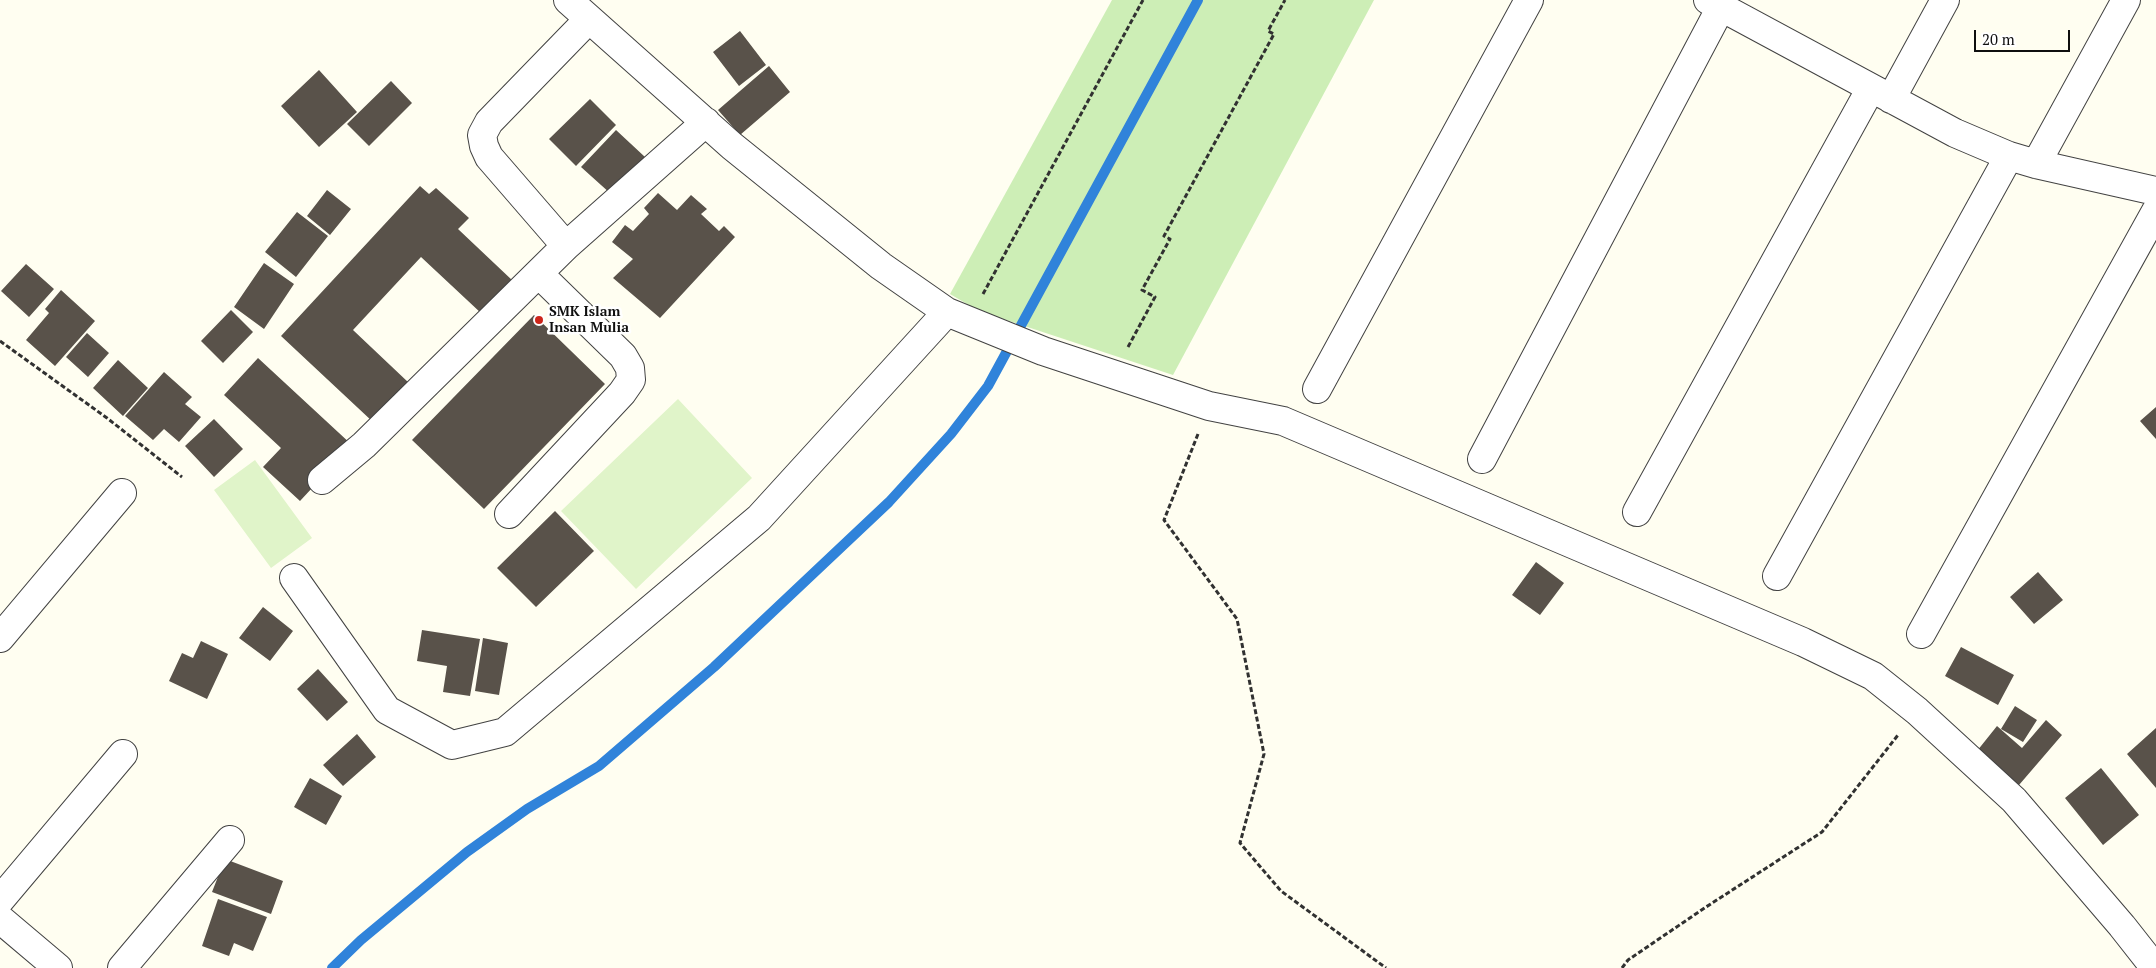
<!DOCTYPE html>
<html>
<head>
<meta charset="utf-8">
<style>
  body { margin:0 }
  #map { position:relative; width:2156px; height:968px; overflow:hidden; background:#fffef1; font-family:"PT Serif",serif }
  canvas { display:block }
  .scale { position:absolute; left:1974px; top:30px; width:96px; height:22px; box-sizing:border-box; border:2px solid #0f0f0f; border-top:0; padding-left:6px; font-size:15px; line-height:18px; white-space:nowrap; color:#0f0f0f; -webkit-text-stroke:4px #fff; paint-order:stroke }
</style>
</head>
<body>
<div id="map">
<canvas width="2156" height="968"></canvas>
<div class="scale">20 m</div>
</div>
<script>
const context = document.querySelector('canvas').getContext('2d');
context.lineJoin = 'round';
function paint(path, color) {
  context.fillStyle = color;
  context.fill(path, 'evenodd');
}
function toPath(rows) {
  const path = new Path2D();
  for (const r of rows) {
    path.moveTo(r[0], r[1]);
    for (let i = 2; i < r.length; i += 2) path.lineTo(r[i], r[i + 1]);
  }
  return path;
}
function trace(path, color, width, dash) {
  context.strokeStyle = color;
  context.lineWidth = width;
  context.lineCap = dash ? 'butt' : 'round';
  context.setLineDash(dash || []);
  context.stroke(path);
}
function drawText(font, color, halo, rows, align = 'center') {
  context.font = font + ' "PT Serif",serif';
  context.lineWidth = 5;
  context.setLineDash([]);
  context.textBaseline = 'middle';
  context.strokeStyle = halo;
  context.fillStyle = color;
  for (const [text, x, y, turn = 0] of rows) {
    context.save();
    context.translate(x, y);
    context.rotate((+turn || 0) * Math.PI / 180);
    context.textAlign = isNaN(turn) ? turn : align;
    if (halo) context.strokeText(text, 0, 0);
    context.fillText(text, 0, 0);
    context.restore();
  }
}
paint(toPath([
  [1112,0,1374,0,1173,375,979,311,950,294]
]), '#cdeeb6');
paint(toPath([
  [678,399,752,478,636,589,561,511],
  [255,460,312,538,271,568,214,490]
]), '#e0f4c9');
trace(toPath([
  [332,968,361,940,467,852,527,809,599,766,714,667,889,502,951,434,988,386,1198,0]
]), '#3083da', 10);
paint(toPath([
  [740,31,766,65,739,86,713,52],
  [769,66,790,92,740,135,718,110],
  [319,70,357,112,319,147,281,106],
  [391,81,412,103,369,146,347,124],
  [590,99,616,125,576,166,549,139],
  [616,130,645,157,611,194,581,167],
  [420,186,429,194,436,188,469,218,458,229,513,281,482,314,421,257,353,330,409,383,373,422,281,336],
  [327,190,351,209,330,235,307,216],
  [658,193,677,210,691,195,707,209,701,214,719,231,724,226,735,237,660,318,613,278,633,259,612,242,625,225,633,231,649,214,644,208],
  [297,212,328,236,296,277,265,252],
  [264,263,294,284,264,329,234,307],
  [26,264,54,289,29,317,1,291],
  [61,290,95,321,55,366,26,340,49,313,45,309],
  [231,310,253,332,223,363,201,341],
  [534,315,605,384,484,509,412,440],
  [87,333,109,353,88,377,66,357],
  [258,358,352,445,300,501,263,467,281,448,224,395],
  [118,360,148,388,123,416,93,388],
  [164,372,192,397,185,404,201,417,179,442,164,429,153,440,125,416],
  [2156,407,2156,439,2140,421],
  [214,419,243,449,214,477,185,446],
  [555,511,594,551,536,607,497,568],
  [1536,562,1564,583,1540,615,1512,595],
  [2038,572,2063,600,2034,624,2010,597],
  [263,607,293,631,270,661,239,638],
  [422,630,480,639,470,696,443,692,447,666,417,661],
  [483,638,508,643,499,695,475,691],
  [201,641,228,654,207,699,169,681,182,653,193,658],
  [1961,647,2014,675,1998,705,1945,676],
  [318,669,348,702,327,721,297,689],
  [2015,706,2037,720,2023,742,2001,729],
  [2046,720,2062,735,2019,785,1977,751,1997,726,2022,748],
  [2156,728,2156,788,2127,754],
  [357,734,376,757,343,786,323,765],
  [2101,768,2139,815,2103,845,2065,798],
  [310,778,342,796,326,825,294,807],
  [225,859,283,881,271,914,212,892],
  [218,899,267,917,253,951,234,943,229,956,202,946]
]), '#59524a');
const minor = toPath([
  [568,0,732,146,881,266,947,312,1043,351,1209,406,1283,421,1803,642,1873,676,1917,711,2014,800,2122,926,2155,968],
  [1708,0,1955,133,2009,156,2036,164,2156,191],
  [1891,99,1945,0],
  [2036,164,2126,0],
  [566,246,489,157,484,146,482,135,489,122,589,19],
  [1317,389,1529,0],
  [1482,459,1721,7],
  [322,480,364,445,566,246,706,122],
  [1637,512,1871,88],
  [509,514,622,393,631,380,630,368,623,356,539,274],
  [1777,576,2009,156],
  [294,578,387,710,452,745,505,732,759,518,947,312],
  [1921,634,2156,211],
  [0,638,122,493],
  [0,900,123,754],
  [0,919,58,968],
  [122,968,230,840]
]);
trace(minor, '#424242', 30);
trace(toPath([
  [983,294,1143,0],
  [0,341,107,418,182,477],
  [1128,347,1155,297,1142,290,1170,239,1164,236,1274,34,1268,31,1285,0],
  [1198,434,1164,520,1237,619,1264,754,1240,843,1281,891,1386,968],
  [1622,968,1628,960,1706,907,1822,832,1898,735]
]), '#313131', 3, [5, 2.5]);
trace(minor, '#fff', 28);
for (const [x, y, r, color] of [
  [539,320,5,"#cd2519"]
]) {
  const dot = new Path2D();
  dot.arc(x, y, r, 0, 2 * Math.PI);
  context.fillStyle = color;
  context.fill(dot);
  trace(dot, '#fff', 2);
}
drawText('bold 14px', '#0f0f0f', '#fff', [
  ["SMK Islam",549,312],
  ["Insan Mulia",549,328]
], 'left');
</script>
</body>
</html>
